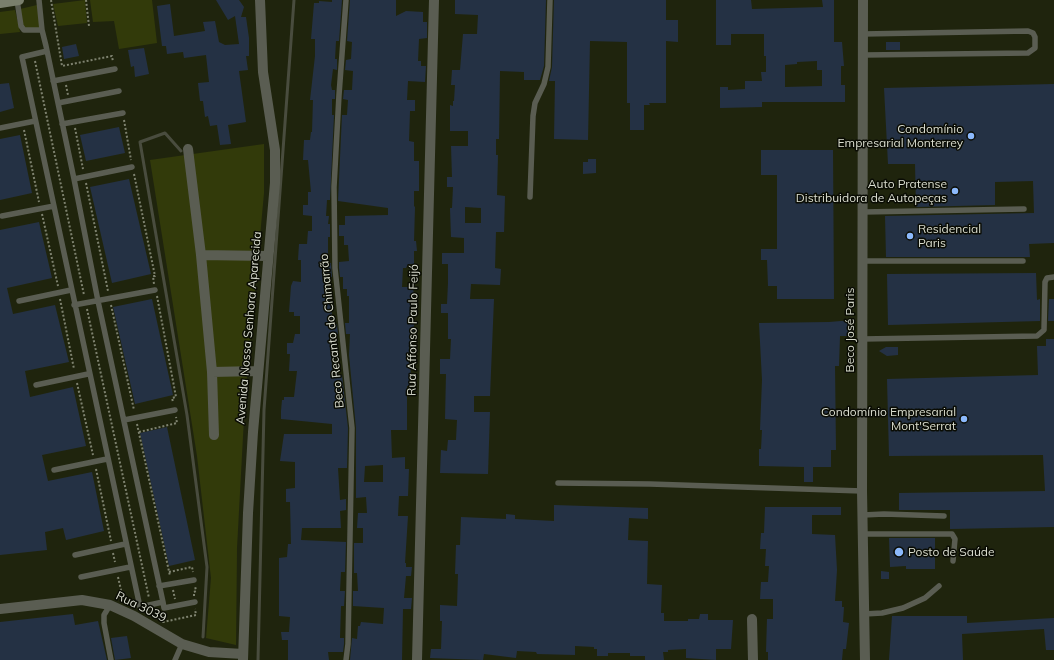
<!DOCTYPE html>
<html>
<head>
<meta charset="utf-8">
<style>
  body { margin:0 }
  canvas { display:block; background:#1f240d }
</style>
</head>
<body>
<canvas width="1054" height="660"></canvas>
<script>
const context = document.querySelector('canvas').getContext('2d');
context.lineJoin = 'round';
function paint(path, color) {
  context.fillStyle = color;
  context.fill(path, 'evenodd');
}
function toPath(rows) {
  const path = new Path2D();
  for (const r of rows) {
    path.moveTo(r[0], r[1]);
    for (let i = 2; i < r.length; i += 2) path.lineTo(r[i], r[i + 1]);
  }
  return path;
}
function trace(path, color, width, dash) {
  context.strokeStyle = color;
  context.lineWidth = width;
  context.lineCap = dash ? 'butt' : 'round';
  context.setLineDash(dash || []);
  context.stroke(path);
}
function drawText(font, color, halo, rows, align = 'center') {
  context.font = font + ' Mulish,sans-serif';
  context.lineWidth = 3;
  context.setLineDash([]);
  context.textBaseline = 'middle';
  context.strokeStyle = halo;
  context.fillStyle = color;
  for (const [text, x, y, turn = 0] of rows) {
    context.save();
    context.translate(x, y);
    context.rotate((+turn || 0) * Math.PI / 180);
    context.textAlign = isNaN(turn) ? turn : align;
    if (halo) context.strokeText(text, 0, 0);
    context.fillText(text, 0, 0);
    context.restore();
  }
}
paint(toPath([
  [85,0,87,23,58,26,53,4],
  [90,0,152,0,157,43,119,49,114,21,93,22],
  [37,5,40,28,28,30,23,26,20,9],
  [15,10,20,32,0,34,0,12],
  [264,144,264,193,245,399,237,548,236,645,206,638,211,578,197,456,150,160]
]), '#323a0a');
trace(toPath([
  [181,151,165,133,140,142,187,415,207,567,203,637],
  [258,660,264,410,294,0]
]), '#494c3e', 3);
paint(toPath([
  [216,0,239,0,244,7,241,17,246,17,249,38,249,56,246,56,248,70,239,71,246,122,228,125,231,144,220,145,217,125,210,126,208,116,205,117,203,101,200,101,198,83,209,82,206,55,184,58,183,52,167,54,166,46,162,46,157,6,170,4,174,36,205,31,203,22,215,21,219,42,225,45,239,44,235,16,228,20],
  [332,0,342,0,339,41,336,41,335,59,337,59,337,70,333,69,331,85,332,90,335,90,335,99,332,99,332,115,334,115,330,200,327,200,326,216,329,216,328,224,330,224,330,237,328,237,328,263,331,263,332,277,327,278,328,297,330,297,333,324,337,324,338,334,330,333,332,366,334,375,342,375,348,428,347,468,338,468,340,500,346,499,346,510,340,511,341,528,302,528,301,540,346,542,345,572,341,572,340,591,345,591,344,606,341,606,340,638,344,638,344,644,343,652,328,652,329,660,288,660,288,640,282,640,281,632,289,632,290,617,279,616,279,558,287,557,288,544,291,544,290,502,286,502,286,489,295,488,295,462,280,461,284,434,332,434,332,424,281,419,281,411,282,400,284,400,284,397,294,397,297,371,289,371,290,354,287,354,287,343,293,343,295,334,300,334,300,316,294,316,294,312,289,312,291,286,293,281,301,282,301,260,298,260,299,244,307,244,308,231,312,231,312,216,303,215,303,205,308,205,308,192,311,192,308,160,303,160,304,140,310,140,311,132,312,132,313,100,310,100,315,56,315,39,311,39,314,3,319,3,319,1,332,2],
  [350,0,396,0,396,16,406,11,423,12,423,22,427,22,427,38,419,39,418,61,421,61,421,66,426,66,425,82,408,81,407,100,415,100,415,111,410,111,409,141,414,142,414,161,419,161,419,191,414,191,414,206,415,207,414,241,416,241,417,251,414,251,414,264,408,264,406,268,403,268,402,287,413,287,414,297,411,297,411,321,414,321,414,343,409,343,409,353,412,386,407,386,407,430,391,430,392,458,405,457,405,469,409,469,408,496,399,496,398,516,408,516,405,563,406,563,406,567,412,567,411,576,406,576,404,598,412,598,411,609,403,609,402,660,350,660,352,638,357,639,358,626,360,626,361,622,383,624,384,608,353,606,353,591,358,591,357,573,354,573,354,543,363,543,363,528,357,528,358,513,367,513,366,497,356,498,356,428,349,355,350,334,346,334,345,323,349,323,349,296,347,296,347,289,343,289,343,277,340,277,339,268,339,262,349,261,348,245,344,245,344,236,339,236,339,225,345,225,345,216,388,215,388,208,338,201,342,115,347,115,348,100,343,99,344,90,352,90,353,71,345,70,346,60,351,59,352,42,347,41],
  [383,465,383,482,364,482,365,466],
  [455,0,546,0,544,66,540,80,524,80,524,72,500,71,499,139,496,139,496,155,498,155,497,195,505,196,504,232,496,232,495,268,501,269,500,285,471,284,470,299,494,299,490,396,474,396,474,412,490,412,488,474,440,473,441,450,447,451,448,440,456,440,457,420,445,419,446,374,440,374,440,359,450,359,451,339,448,339,448,313,441,313,441,304,447,304,448,283,448,264,442,264,442,253,464,253,464,238,451,237,450,208,452,208,453,187,447,187,447,177,452,177,451,146,468,146,468,131,450,131,450,105,453,106,453,101,454,101,455,85,451,85,452,70,460,70,463,34,477,34,478,15,455,14],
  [465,207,481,208,481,223,465,223],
  [554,0,666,0,666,20,678,20,678,42,666,41,666,103,649,103,650,105,644,105,644,130,630,130,630,103,627,103,627,42,590,41,588,140,554,139,555,81,549,81,552,67],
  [716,0,751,0,752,9,823,7,822,0,834,0,834,42,842,42,844,66,841,66,841,85,845,85,845,102,762,102,762,107,720,108,720,87,728,87,728,90,745,89,745,81,762,81,761,72,766,72,766,56,764,56,764,34,731,34,731,45,716,45],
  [817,61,817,70,822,70,822,86,785,87,785,65,797,64,797,62],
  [886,42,900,42,900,50,886,50],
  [76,44,79,56,64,59,62,47],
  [144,48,149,74,135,77,134,66,131,67,128,50],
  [9,83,14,108,0,112,0,84],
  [1054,84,1054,243,1029,244,1030,257,886,257,885,216,1034,213,1033,181,995,182,995,205,916,207,915,164,888,164,884,88],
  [119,127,125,153,86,161,80,135],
  [20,135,32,193,0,200,0,139],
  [761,150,833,150,834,299,777,299,777,286,768,286,767,260,761,260,761,249,777,249,777,175,761,175],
  [588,159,596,159,596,173,583,174,583,162,588,162],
  [129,179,151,274,112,283,90,187],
  [39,222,52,278,7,288,13,314,55,305,69,362,25,371,30,397,73,387,86,446,42,455,48,481,92,472,104,531,66,540,63,528,45,532,47,550,0,555,0,230],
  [1036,273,1037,300,1040,299,1040,321,888,325,887,274],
  [152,299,173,395,135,404,113,307],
  [1049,299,1054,299,1054,321,1048,321],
  [853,320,853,336,840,336,839,366,835,366,836,450,831,450,831,467,813,467,813,482,804,482,804,467,759,466,759,449,761,449,762,430,760,430,762,380,759,323,829,322],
  [1046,339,1054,339,1054,527,950,529,950,510,899,510,899,493,1045,491,1043,455,889,456,887,379,1038,375,1037,346,1046,346],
  [886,347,898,347,898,355,887,356,879,351],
  [167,427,195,560,169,566,140,433],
  [554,505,648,508,648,519,629,518,628,540,648,541,647,584,662,585,661,613,664,613,664,621,688,621,688,619,699,619,700,614,708,614,708,620,733,620,731,649,716,649,716,660,686,658,686,649,668,650,668,652,663,652,664,660,645,660,645,656,630,656,630,653,608,653,608,656,597,656,597,649,594,649,594,647,575,646,575,655,537,654,536,652,517,651,516,658,484,654,483,660,430,658,431,649,441,649,442,621,440,621,440,605,457,606,458,574,455,574,456,545,460,545,461,517,506,519,506,514,515,515,515,519,554,521],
  [765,507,841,507,841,515,812,515,812,534,835,535,837,570,835,601,842,601,842,607,844,607,843,622,849,623,846,649,843,649,842,660,768,660,768,652,766,652,767,619,773,619,773,599,760,599,761,582,768,582,769,566,765,566,766,549,760,549,761,533,764,533],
  [889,538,935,538,935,569,906,569,906,566,890,567],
  [881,571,889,572,889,579,881,579],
  [73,614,75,625,98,621,107,660,0,660,0,622],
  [892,616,967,616,967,623,1054,618,1054,650,1046,650,1044,629,962,634,963,660,889,660],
  [127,636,131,658,115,660,111,638]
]), '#243144');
trace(toPath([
  [51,0,62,66,112,56,113,62],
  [86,0,89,26],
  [35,61,84,295],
  [66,85,68,95],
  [124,120,131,160],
  [75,128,83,169],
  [24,130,39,202],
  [134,174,155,276,153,276,154,284],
  [86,183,108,291],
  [42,214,58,286],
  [157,296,176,397,172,398,173,402],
  [60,299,74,369],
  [111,305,134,410],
  [87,309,149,598],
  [77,383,93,455],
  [137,424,170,576],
  [139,432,177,423,176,417],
  [96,469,111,541],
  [113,553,115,562],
  [169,572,192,567,193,572],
  [118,577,123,599],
  [173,590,175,599],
  [194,596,194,592,196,591,195,586],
  [153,615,161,614,163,622,196,615,195,609]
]), '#7e826f', 2, [2, 2]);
trace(toPath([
  [17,0,21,26,24,30,42,30],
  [39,0,42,30,46,46,74,179,98,301,163,602,140,607,22,57,47,51],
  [346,0,339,95,334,187,335,268,352,428,348,644,346,660],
  [863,34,1028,31,1033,33,1035,37,1035,48,1028,53,864,55],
  [53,81,115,69],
  [58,103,119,91],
  [62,124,123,113],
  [0,128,35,121],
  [74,179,132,167],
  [530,197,533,116,535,103,544,84,548,67,550,0],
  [863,212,1024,209],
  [2,216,54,206],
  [863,261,1023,261],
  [19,301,71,290],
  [74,305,155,290],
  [863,339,1037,336,1044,330,1045,282,1047,278,1054,277],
  [36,385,88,374],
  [124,420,175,410],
  [54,470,107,459],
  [558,483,650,484,862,491],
  [863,515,884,514,944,516],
  [863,534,952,534,955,539,953,561],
  [75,555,125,544],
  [81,577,130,567],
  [159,586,194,580],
  [163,602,164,608,195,602],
  [110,605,104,615,104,623,111,660],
  [864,614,882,613,903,608,925,598,939,586],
  [175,660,182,644]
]), '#5a5d52', 5.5);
trace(toPath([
  [188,149,201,255,212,372,214,435],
  [201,255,268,256],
  [212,372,258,371],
  [0,609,82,600,110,605,134,616,182,644,209,652,243,654],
  [752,619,753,660],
  [243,660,248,513,253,432,275,183,275,150,263,72,260,0],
  [417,660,434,0]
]), '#5a5d52', 10);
trace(toPath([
  [863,0,862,491,865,660]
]), '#5a5d52', 10);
trace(toPath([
  [0,3,19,0]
]), '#7a7f6d', 10);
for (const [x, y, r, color] of [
  [971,136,4,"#8cb9fc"],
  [955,191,4,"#8cb9fc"],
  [910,236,4,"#8cb9fc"],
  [964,419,4,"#8cb9fc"],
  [899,552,5,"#8cb9fc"]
]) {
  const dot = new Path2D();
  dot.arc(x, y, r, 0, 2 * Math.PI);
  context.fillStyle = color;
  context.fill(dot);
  trace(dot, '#0a0c04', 1.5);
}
drawText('12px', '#dbded0', '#0a0c04', [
  ["Condomínio",963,129],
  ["Empresarial Monterrey",963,143],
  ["Auto Pratense",947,184],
  ["Distribuidora de Autopeças",947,198],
  ["Residencial",918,229,"left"],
  ["Paris",918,243,"left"],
  ["Condomínio Empresarial",956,412],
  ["Mont'Serrat",956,426],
  ["Posto de Saúde",908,552,"left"]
], 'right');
drawText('12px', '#dbded0', '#0a0c04', [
  ["Avenida Nossa Senhora Aparecida",249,328,-85],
  ["Rua Affonso Paulo Feijó",413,330,-89],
  ["Beco José Paris",850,330,-90],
  ["Beco Recanto do Chimarrão",332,331,-96],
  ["Rua 3039",141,607,26]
]);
</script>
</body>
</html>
